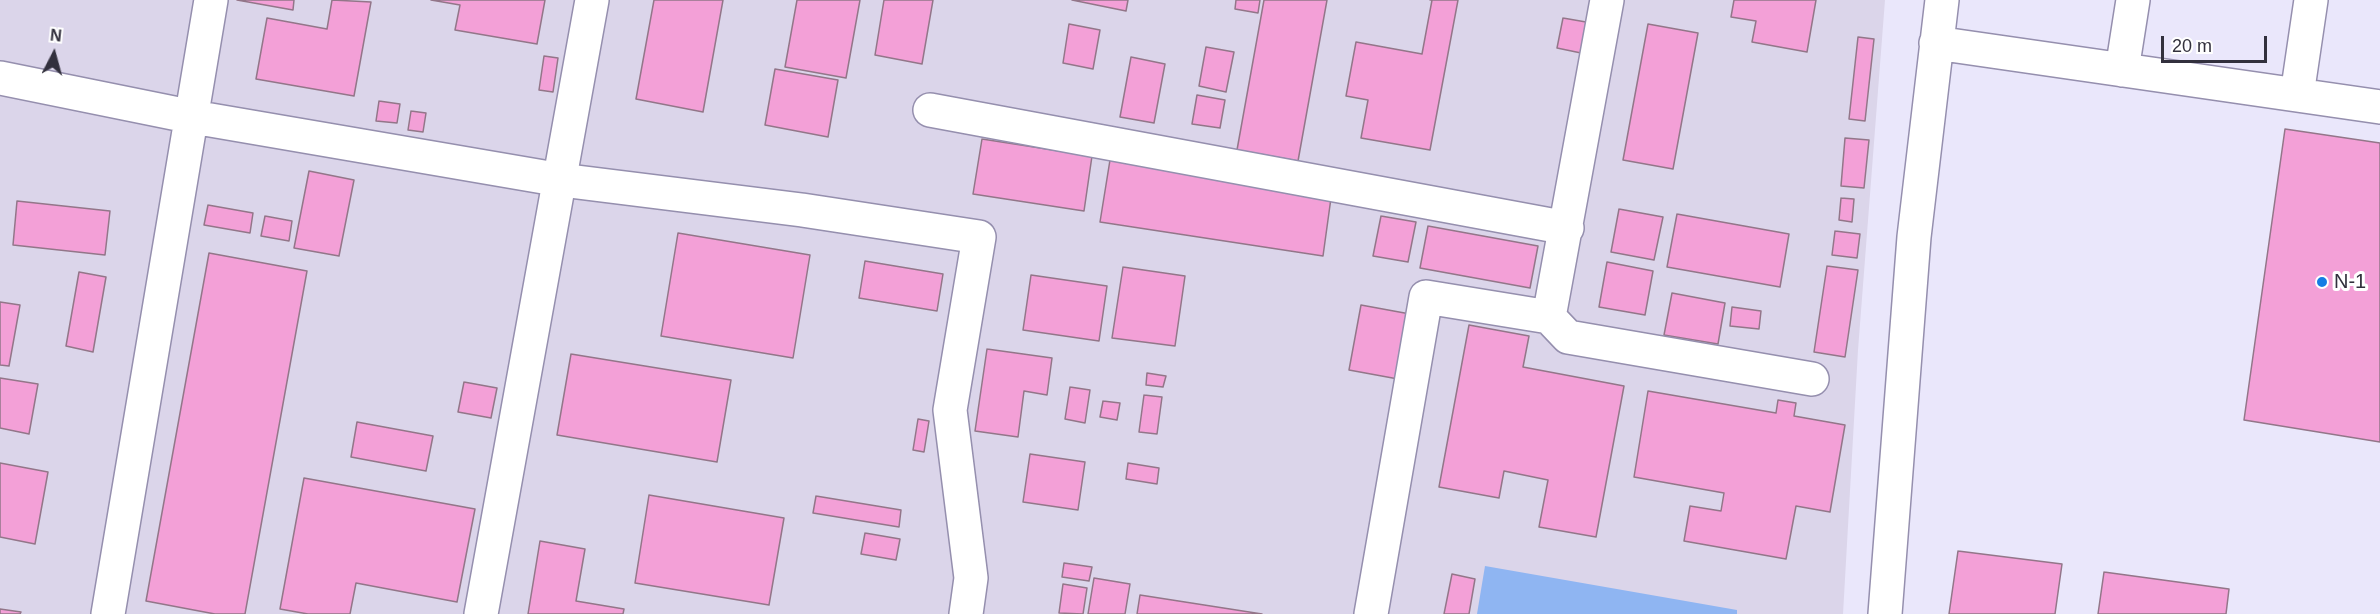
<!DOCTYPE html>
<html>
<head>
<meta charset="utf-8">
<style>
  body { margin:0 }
  #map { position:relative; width:2380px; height:614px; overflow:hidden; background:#eae7fb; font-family:Helvetica,sans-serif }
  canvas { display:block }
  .north { position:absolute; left:24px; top:24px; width:60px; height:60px; -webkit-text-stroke:4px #fff; paint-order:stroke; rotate:6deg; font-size:16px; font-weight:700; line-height:24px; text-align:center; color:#32303d }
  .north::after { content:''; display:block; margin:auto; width:21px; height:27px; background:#32303d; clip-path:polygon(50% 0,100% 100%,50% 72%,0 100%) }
  .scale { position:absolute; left:2161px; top:36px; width:106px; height:27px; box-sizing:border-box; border:3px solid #32303d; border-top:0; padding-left:8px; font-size:18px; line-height:21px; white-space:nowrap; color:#32303d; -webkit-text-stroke:4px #fff; paint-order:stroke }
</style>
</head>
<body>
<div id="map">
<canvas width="2380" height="614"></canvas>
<div class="north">N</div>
<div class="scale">20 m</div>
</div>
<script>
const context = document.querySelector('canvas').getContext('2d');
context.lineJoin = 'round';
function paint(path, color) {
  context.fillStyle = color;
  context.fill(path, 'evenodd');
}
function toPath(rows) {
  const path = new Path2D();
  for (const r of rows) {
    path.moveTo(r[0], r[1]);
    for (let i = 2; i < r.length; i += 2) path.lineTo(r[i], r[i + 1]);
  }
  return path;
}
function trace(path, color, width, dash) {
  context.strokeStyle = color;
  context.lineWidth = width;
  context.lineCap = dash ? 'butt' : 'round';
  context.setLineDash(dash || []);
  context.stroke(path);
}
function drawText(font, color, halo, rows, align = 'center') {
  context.font = font + ' Helvetica,sans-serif';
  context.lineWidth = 6;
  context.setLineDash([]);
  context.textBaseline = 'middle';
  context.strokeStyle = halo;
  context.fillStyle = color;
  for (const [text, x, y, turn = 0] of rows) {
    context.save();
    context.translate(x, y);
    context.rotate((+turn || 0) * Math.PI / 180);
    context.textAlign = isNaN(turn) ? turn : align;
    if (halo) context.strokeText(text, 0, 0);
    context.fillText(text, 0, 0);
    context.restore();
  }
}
paint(toPath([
  [0,0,1885,0,1858,350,1843,614,0,614]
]), '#dbd5ea');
paint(toPath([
  [1485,566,1737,610,1737,614,1477,614]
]), '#8fb5f2');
const building = toPath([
  [237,0,294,0,293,10,237,0],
  [332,0,371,2,354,96,256,79,267,18,327,29,332,0],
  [431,0,545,0,537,44,455,30,460,5,431,0],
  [654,0,723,0,703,112,636,99,654,0],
  [797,0,860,0,846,78,785,67,797,0],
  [884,0,933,0,922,64,875,55,884,0],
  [1072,0,1128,0,1126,11,1072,0],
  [1236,0,1260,0,1258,13,1235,9,1236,0],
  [1264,0,1327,0,1298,161,1237,150,1264,0],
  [1430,0,1458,0,1430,150,1361,138,1368,100,1346,96,1356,42,1422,54,1432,0,1430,0],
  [1734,0,1816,0,1807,52,1752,42,1756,21,1731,17,1734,0],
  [1563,18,1586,22,1581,53,1557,48,1563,18],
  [1069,24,1100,30,1093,69,1063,63,1069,24],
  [1648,24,1698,33,1673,169,1623,160,1648,24],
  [1858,37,1874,39,1865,121,1849,119,1858,37],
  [1206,47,1234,52,1226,92,1199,86,1206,47],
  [544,56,558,58,553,92,539,90,544,56],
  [1131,57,1165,64,1154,123,1120,117,1131,57],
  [775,69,838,80,828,137,765,125,775,69],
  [1197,95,1225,100,1220,128,1192,124,1197,95],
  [379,101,400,104,397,123,376,121,379,101],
  [411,111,426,113,423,132,408,130,411,111],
  [2285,129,2380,143,2380,442,2244,420,2285,129],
  [1845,138,1869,140,1864,188,1841,186,1845,138],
  [982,139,1092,156,1084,211,973,194,982,139],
  [1110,160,1331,198,1323,256,1100,222,1110,160],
  [309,171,354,180,339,256,294,248,309,171],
  [1841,198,1854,199,1852,222,1839,220,1841,198],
  [17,201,110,211,105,255,13,245,17,201],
  [208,205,253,213,250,233,204,225,208,205],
  [1619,209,1663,217,1654,260,1611,252,1619,209],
  [1677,214,1789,234,1780,287,1667,267,1677,214],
  [265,216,292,221,289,241,261,236,265,216],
  [1381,216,1416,222,1408,262,1373,256,1381,216],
  [1428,226,1538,246,1530,288,1420,268,1428,226],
  [1835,231,1860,234,1857,258,1832,255,1835,231],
  [678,233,810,255,793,358,661,336,678,233],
  [209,253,307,271,245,614,215,614,146,601,209,253],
  [865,261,943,274,937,311,859,298,865,261],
  [1607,262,1653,271,1645,315,1599,307,1607,262],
  [1827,266,1858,270,1845,357,1814,352,1827,266],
  [1123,267,1185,276,1175,346,1112,338,1123,267],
  [79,272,106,277,93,352,66,346,79,272],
  [1031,275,1107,286,1099,341,1023,330,1031,275],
  [1672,293,1725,303,1718,344,1664,335,1672,293],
  [0,302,20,305,9,366,0,365,0,302],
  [1361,305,1410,314,1398,379,1349,370,1361,305],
  [1732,307,1761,311,1759,329,1730,326,1732,307],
  [1469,325,1529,336,1523,367,1624,386,1596,537,1539,527,1548,480,1504,471,1499,498,1439,487,1469,325],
  [987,349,1052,358,1047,395,1024,391,1018,437,975,431,987,349],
  [571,354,731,380,717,462,557,435,571,354],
  [1147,373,1166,376,1163,387,1146,385,1147,373],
  [0,378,38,384,29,434,0,428,0,378],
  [464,382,497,388,491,418,458,412,464,382],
  [1070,387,1090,390,1085,423,1065,419,1070,387],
  [1648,391,1776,413,1778,400,1796,403,1794,416,1845,425,1830,512,1796,506,1786,559,1684,541,1690,506,1721,511,1724,493,1634,477,1648,391],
  [1144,395,1162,397,1157,434,1139,432,1144,395],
  [1103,401,1120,403,1117,420,1100,417,1103,401],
  [918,419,929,421,924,452,913,450,918,419],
  [357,422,433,436,426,471,351,457,357,422],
  [1030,454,1085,462,1078,510,1023,502,1030,454],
  [0,463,48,472,35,544,0,537,0,463],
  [1128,463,1159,468,1157,484,1126,479,1128,463],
  [304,478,475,509,457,602,356,583,350,614,308,614,280,609,304,478],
  [649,495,784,518,769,605,635,583,649,495],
  [816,496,901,510,899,527,813,513,816,496],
  [865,533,900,539,896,560,861,554,865,533],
  [540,541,585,549,576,601,624,609,623,614,528,614,540,541],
  [1958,551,2062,564,2055,614,1949,614,1958,551],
  [1064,563,1092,567,1089,581,1062,577,1064,563],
  [2104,572,2229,589,2226,614,2098,614,2104,572],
  [1452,574,1475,579,1469,614,1444,614,1452,574],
  [1094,578,1130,584,1125,614,1088,614,1094,578],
  [1063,584,1087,588,1083,614,1059,613,1063,584],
  [1140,595,1262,614,1137,614,1140,595],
  [0,609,21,612,20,614,0,614,0,609]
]);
paint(building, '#f3a0d7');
trace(building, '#937689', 1.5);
const minor = toPath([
  [1936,43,2380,107],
  [2122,70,2133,0],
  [0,78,193,117,561,180,802,210,979,237,950,410,971,578,966,614],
  [2297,95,2311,0],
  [930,110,1567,228],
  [1549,317,1568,337,1812,379],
  [108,614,211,0],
  [481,614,592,0],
  [1371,614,1426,297,1549,317,1607,0],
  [1885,614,1914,237,1942,0]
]);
trace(minor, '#958fae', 36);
trace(minor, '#fff', 33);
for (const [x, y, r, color] of [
  [2322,282,6,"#157ce4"]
]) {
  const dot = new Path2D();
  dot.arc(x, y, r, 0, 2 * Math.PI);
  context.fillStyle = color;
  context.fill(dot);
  trace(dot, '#fff', 2);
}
drawText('20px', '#32303d', '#fff', [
  ["N-1",2334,282]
], 'left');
</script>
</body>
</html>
